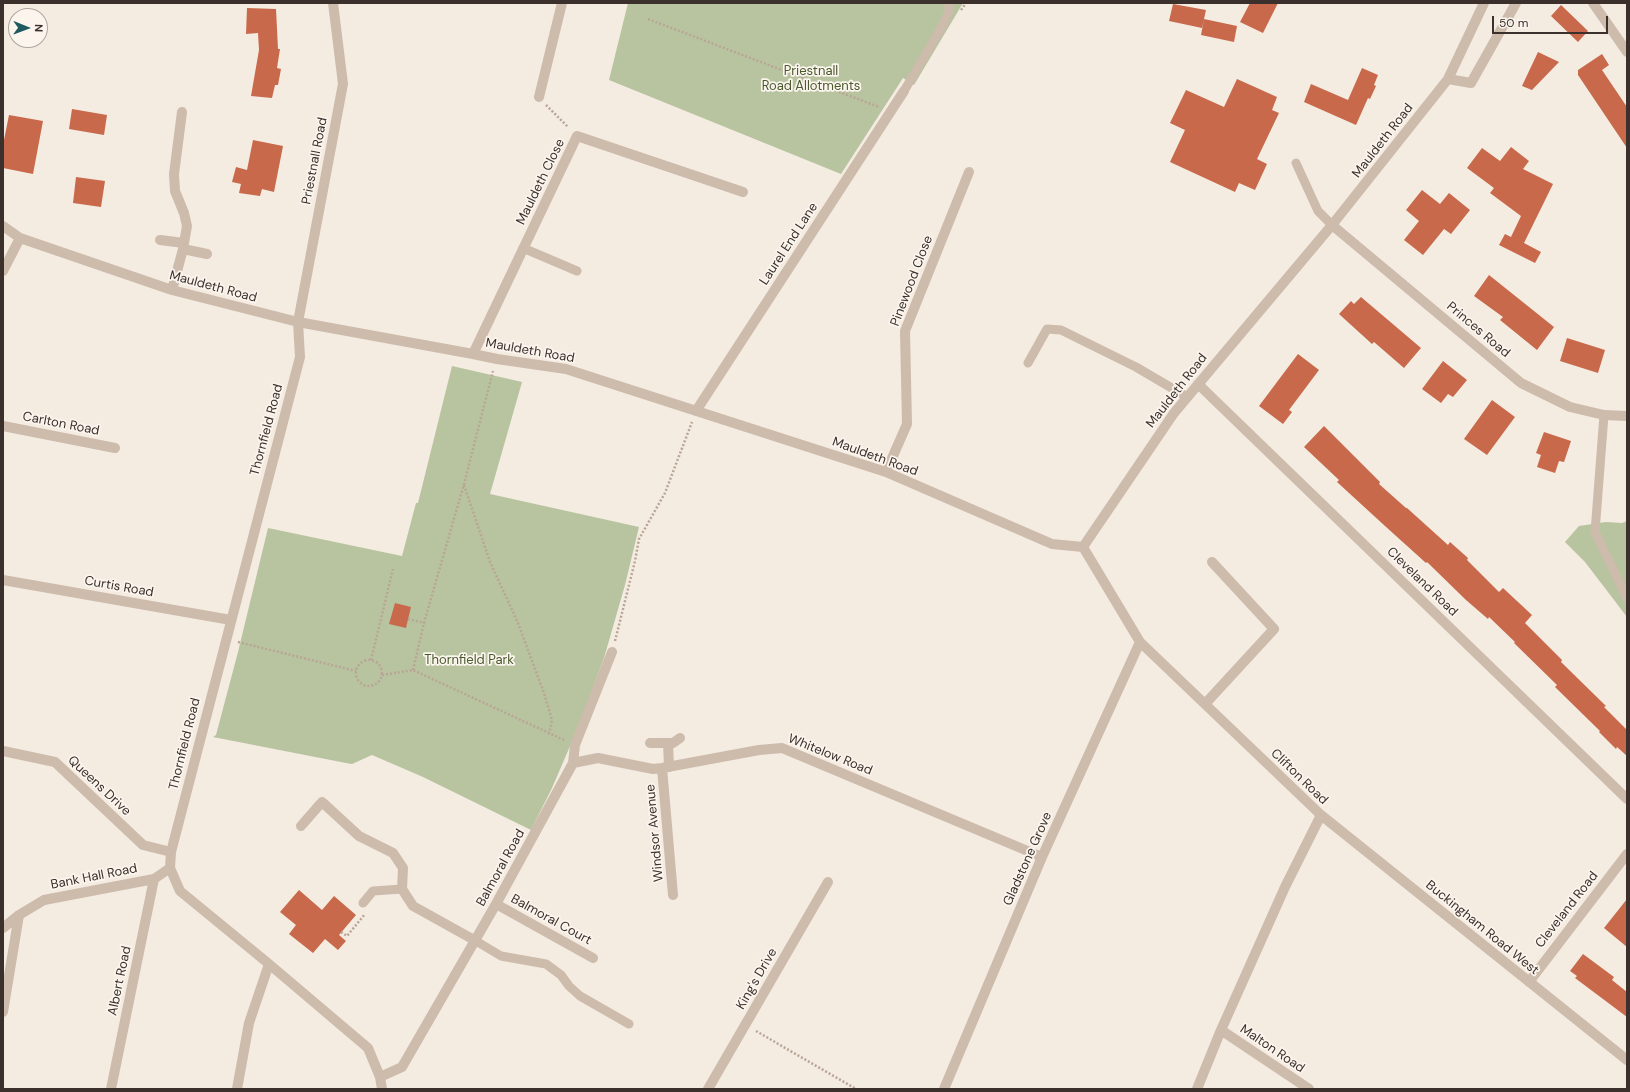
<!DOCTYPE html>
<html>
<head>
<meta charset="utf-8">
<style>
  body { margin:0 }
  #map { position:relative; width:1630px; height:1092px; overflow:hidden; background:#f4ebe1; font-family:"DM Sans",sans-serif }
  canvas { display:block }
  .frame { position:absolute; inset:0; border:4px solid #3b302b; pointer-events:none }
  .north { position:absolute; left:8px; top:8px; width:40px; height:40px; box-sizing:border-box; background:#fbf5ee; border:1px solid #aea6a0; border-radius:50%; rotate:91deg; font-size:11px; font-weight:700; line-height:16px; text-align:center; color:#3b302b }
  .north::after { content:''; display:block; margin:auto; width:14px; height:18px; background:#1f5a5e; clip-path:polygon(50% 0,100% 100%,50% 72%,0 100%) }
  .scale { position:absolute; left:1492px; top:16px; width:116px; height:18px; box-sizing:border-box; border:2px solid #3b302b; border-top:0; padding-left:5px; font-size:12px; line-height:14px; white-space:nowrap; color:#3b302b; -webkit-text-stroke:3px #fbf5ee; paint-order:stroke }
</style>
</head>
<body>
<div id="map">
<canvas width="1630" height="1092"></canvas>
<div class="frame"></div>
<div class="north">N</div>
<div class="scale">50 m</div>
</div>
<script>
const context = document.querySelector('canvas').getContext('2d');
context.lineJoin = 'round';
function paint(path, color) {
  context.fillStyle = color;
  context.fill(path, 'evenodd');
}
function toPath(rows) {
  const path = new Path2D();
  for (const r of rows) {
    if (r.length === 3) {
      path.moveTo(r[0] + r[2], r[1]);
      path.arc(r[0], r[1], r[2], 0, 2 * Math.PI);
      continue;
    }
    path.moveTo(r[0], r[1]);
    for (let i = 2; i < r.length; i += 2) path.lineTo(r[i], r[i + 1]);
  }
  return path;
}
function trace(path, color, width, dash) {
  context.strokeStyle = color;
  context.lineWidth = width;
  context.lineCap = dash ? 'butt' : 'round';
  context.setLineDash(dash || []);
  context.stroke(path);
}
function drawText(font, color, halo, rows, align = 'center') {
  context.font = font + ' "DM Sans",sans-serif';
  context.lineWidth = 3.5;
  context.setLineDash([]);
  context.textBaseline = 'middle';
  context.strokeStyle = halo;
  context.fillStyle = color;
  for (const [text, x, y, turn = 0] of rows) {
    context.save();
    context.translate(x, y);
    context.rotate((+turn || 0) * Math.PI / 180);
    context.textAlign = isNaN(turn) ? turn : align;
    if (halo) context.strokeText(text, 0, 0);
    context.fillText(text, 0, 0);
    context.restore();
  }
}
paint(toPath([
  [628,3,963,3,914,85,903,78,841,174,609,80],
  [452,366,522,382,490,494,639,527,625,585,604,658,577,730,552,788,531,830,423,777,372,755,352,764,346,763,213,737,216,735,238,652,268,528,402,556,416,503,418,503],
  [1627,521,1627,617,1585,562,1565,542,1579,526,1606,522,1622,523]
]), '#b8c4a0');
paint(toPath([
  [1250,3,1278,3,1263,33,1240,22],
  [1173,4,1206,10,1202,28,1169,21],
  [1561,5,1588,31,1578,42,1551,16],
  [247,8,276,9,278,49,280,49,277,68,281,69,278,85,275,85,272,98,251,96,259,50,258,33,246,34],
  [1204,19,1237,26,1234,42,1201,35],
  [1538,52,1559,62,1532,90,1522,86],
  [1602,54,1609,65,1602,70,1627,107,1627,148,1578,75,1578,70],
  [1362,68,1378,75,1374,85,1376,86,1370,99,1368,98,1356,125,1304,102,1311,84,1348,100],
  [1237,79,1277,97,1272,110,1279,113,1257,159,1267,164,1255,190,1239,183,1235,192,1170,162,1185,130,1170,123,1186,90,1224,107],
  [72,109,107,115,104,135,69,129],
  [9,115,43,121,33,174,3,168,3,145],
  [253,140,283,146,274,192,262,189,260,196,239,193,241,184,232,182,236,167,247,170],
  [1511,147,1529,161,1523,169,1553,184,1524,243,1541,252,1535,263,1499,245,1505,234,1511,237,1521,216,1490,193,1494,188,1467,168,1482,148,1500,161],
  [76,177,105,181,101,207,73,203],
  [1422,190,1440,204,1449,193,1470,210,1451,234,1444,229,1423,255,1404,240,1419,221,1406,210],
  [1489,275,1554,327,1537,350,1500,320,1503,317,1474,296],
  [1361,297,1421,348,1404,368,1374,342,1372,344,1339,314,1351,301,1354,304],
  [1567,338,1605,350,1598,373,1560,361],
  [1298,354,1319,370,1289,410,1292,412,1283,424,1259,406],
  [1443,361,1467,380,1453,397,1448,394,1441,403,1422,389],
  [1492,400,1515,417,1487,455,1464,439],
  [1324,426,1380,482,1379,484,1406,508,1407,508,1448,545,1450,542,1468,558,1467,560,1499,592,1503,588,1532,615,1525,623,1562,660,1561,662,1606,706,1604,707,1627,730,1627,756,1617,747,1616,749,1599,732,1600,731,1555,687,1557,685,1514,643,1515,642,1489,617,1488,619,1466,600,1427,562,1426,563,1385,526,1337,482,1339,480,1304,447],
  [1544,432,1571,441,1564,462,1559,461,1555,473,1537,467,1541,455,1536,453],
  [395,603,411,607,406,628,389,624],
  [299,890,322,910,334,896,356,915,339,935,346,941,338,950,325,939,313,953,289,934,296,925,280,912],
  [1627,899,1627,947,1604,928],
  [1583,954,1614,977,1612,980,1627,992,1627,1017,1575,978,1577,976,1570,971]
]), '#c8694b');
trace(toPath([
  [961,10,966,3],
  [648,19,879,107],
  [546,105,568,127],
  [464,485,490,562,518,623,544,693,552,720,549,734],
  [408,619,424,623],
  [615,641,635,561,639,539,665,493,692,422],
  [238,642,356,671],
  [371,660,393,569],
  [369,673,13],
  [413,670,424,623,464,484,493,371],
  [382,675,413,670,564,740],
  [341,932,347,936,365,914],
  [756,1031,856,1089]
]), '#b9a596', 2.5, [2, 2]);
trace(toPath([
  [904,91,944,23,949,11,949,3],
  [1296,163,1318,211,1332,225],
  [523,248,577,271],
  [1028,363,1047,329,1061,330,1136,367,1187,397],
  [1604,415,1595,532,1627,598],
  [363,903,373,891,402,889],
  [476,941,501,956,546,964,561,975,569,986,580,996,629,1024]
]), '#cdbbac', 9);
trace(toPath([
  [333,3,343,84,298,322,300,357,171,852,170,868,180,891,269,964,368,1048,380,1077,382,1089],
  [1593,3,1627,52],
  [1448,79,1471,83,1516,3],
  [539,97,562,3],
  [1332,225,1521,383,1570,407,1604,415,1627,416],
  [3,226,20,238,172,290,298,322,473,354,497,359,566,369,886,472,1052,544,1083,547],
  [160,240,184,243],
  [183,249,207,254],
  [3,271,20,238],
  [172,290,183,249,187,226,184,213,175,191,174,174,182,112],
  [473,354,577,136,743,192],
  [1198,384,1627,799],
  [696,411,904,91],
  [3,426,115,448],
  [886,472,907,424,905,331,969,172],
  [1083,547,1174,413,1332,225,1448,79,1484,3],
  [1083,547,1140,642,1321,815,1285,887,1221,1030,1197,1089],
  [3,580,231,620],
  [1205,704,1274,629,1212,562],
  [650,743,673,743,680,738],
  [668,743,669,767],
  [3,751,55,762,143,845,171,852],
  [573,763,598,758,653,769,662,768,759,750,782,748,1042,857],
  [662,768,673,895],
  [1321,815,1627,1060],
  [301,826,322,802,359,836,393,853,403,868,402,889,413,906,476,941],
  [496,904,593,958],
  [3,928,19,915,44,900,154,879,170,868],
  [1529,982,1627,854],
  [3,1012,19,915],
  [1221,1030,1309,1089],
  [380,1077,402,1067,496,904,573,763,575,745,612,652],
  [111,1089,154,879],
  [237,1089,249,1023,269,964],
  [708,1089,828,882],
  [944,1089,1042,857,1140,642]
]), '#cdbbac', 10);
drawText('13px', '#4a5a2e', '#fbf5ee', [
  ["Priestnall",811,72],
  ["Road Allotments",811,87],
  ["Thornfield Park",469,661]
]);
drawText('13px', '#3b302b', '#fbf5ee', [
  ["Mauldeth Road",1383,141,-52],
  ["Priestnall Road",315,161,-79],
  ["Mauldeth Close",541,182,-64],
  ["Laurel End Lane",789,244,-57],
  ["Pinewood Close",912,281,-69],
  ["Mauldeth Road",213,287,15],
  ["Princes Road",1478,330,40],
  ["Mauldeth Road",530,351,10],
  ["Mauldeth Road",1177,391,-52],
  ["Carlton Road",61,424,11],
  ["Thornfield Road",267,430,-75],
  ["Mauldeth Road",875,457,20],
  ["Cleveland Road",1422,582,44],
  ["Curtis Road",119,587,10],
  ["Thornfield Road",185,744,-76],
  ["Whitelow Road",830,755,22],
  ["Clifton Road",1299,777,44],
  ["Queens Drive",99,786,43],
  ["Windsor Avenue",655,833,-95],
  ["Gladstone Grove",1028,859,-66],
  ["Balmoral Road",501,868,-61],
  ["Bank Hall Road",94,877,-11],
  ["Cleveland Road",1567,910,-52],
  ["Balmoral Court",551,920,29],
  ["Buckingham Road West",1482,928,39],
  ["King's Drive",757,979,-60],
  ["Albert Road",120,981,-78],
  ["Malton Road",1272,1049,34]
]);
</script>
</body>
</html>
